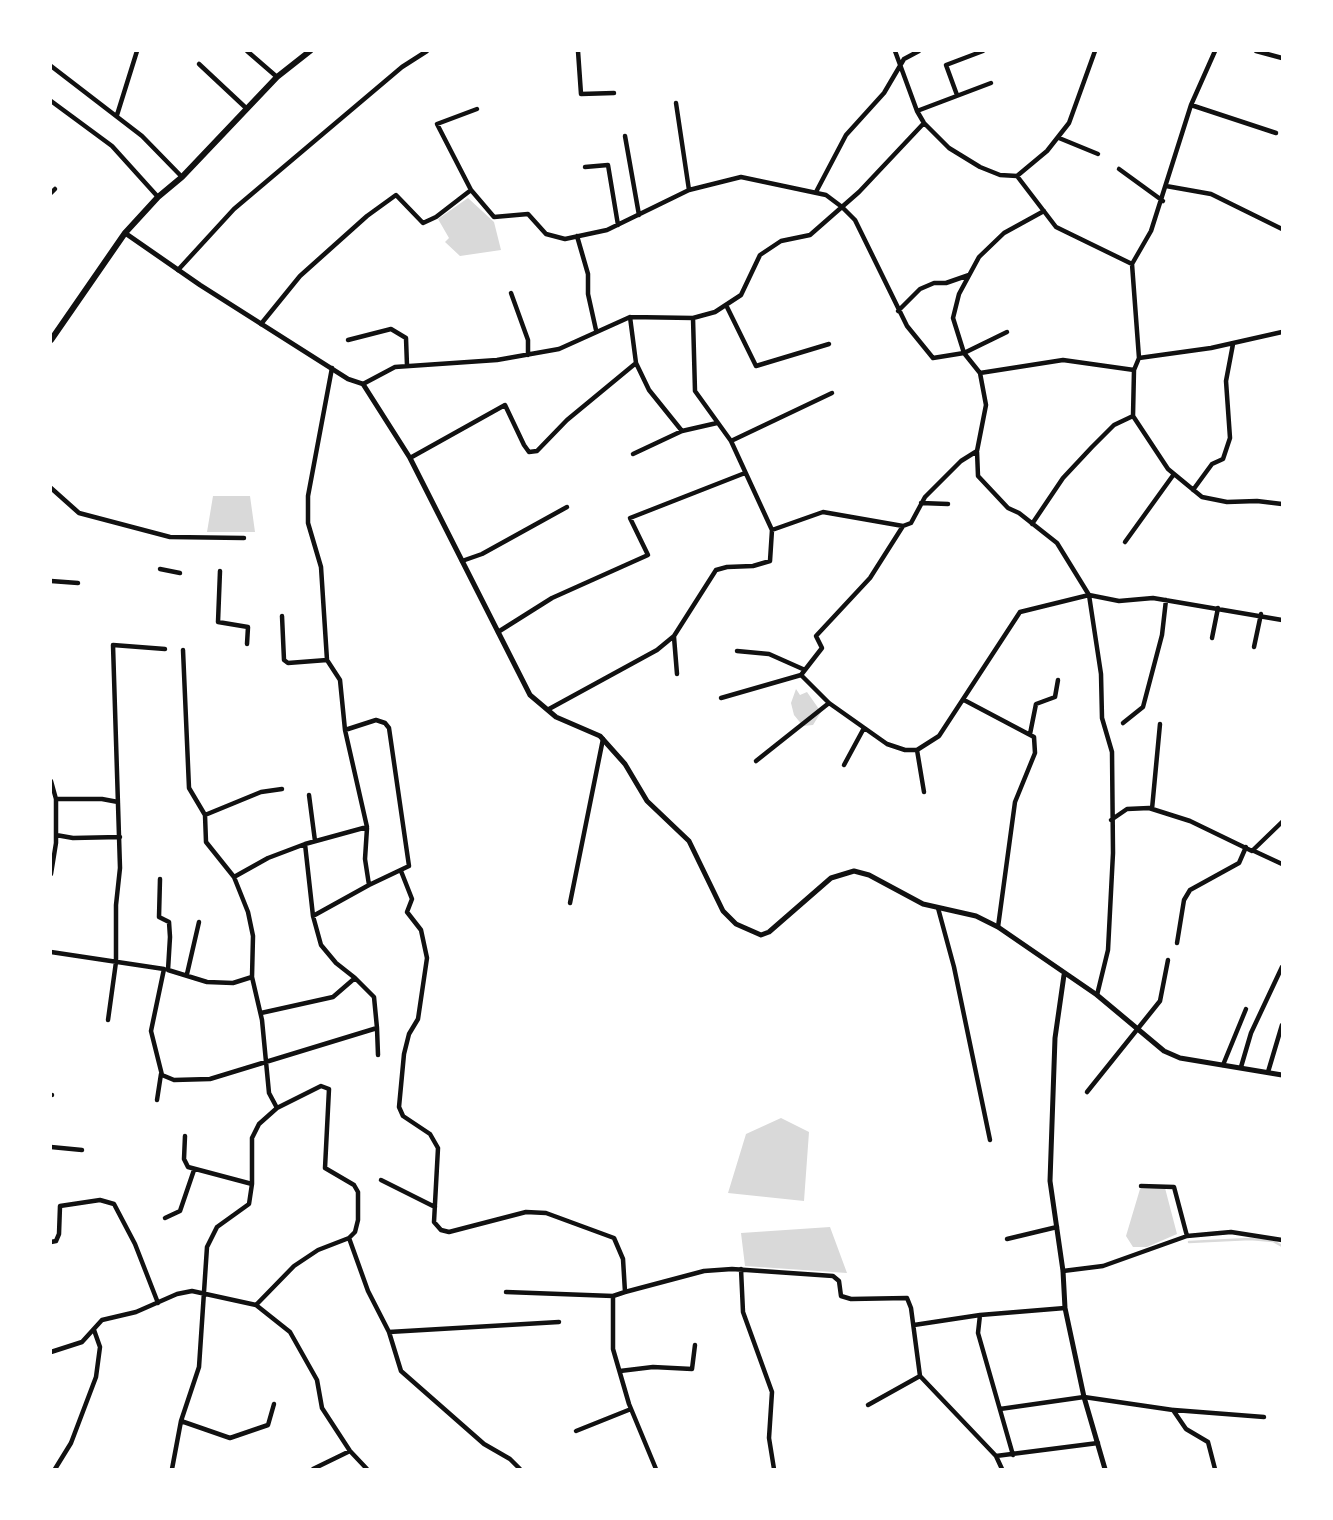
<!DOCTYPE html>
<html>
<head>
<meta charset="utf-8">
<style>
  body { margin:0 }
  #map { position:relative; width:1333px; height:1520px; overflow:hidden; background:#fff; font-family:Cabin,sans-serif }
  canvas { display:block }
  .frame { position:absolute; inset:0; border:52px solid #fff; pointer-events:none }
</style>
</head>
<body>
<div id="map">
<canvas width="1333" height="1520"></canvas>
<div class="frame"></div>
</div>
<script>
const context = document.querySelector('canvas').getContext('2d');
context.lineJoin = 'round';
function paint(path, color) {
  context.fillStyle = color;
  context.fill(path, 'evenodd');
}
function toPath(rows) {
  const path = new Path2D();
  for (const r of rows) {
    path.moveTo(r[0], r[1]);
    for (let i = 2; i < r.length; i += 2) path.lineTo(r[i], r[i + 1]);
  }
  return path;
}
function trace(path, color, width, dash) {
  context.strokeStyle = color;
  context.lineWidth = width;
  context.lineCap = dash ? 'butt' : 'round';
  context.setLineDash(dash || []);
  context.stroke(path);
}
paint(toPath([
  [468,198,494,222,501,250,460,256,445,242,449,238,438,219],
  [213,496,250,496,255,532,207,532],
  [796,689,800,695,807,692,821,712,813,725,803,726,794,715,791,703],
  [781,1118,809,1132,804,1201,728,1193,746,1134],
  [1165,1188,1177,1234,1147,1247,1133,1247,1126,1236,1140,1189],
  [830,1227,847,1273,745,1266,741,1233]
]), '#d9d9d9');
trace(toPath([
  [1189,1242,1250,1239,1273,1241,1282,1246]
]), '#d9d9d9', 2.5);
trace(toPath([
  [247,51,277,77],
  [578,51,581,94,614,93],
  [895,51,917,111,924,123,949,148,980,167,1000,175,1017,176,1056,227,1132,264,1151,231,1191,105,1215,51],
  [1256,51,1282,58],
  [199,64,246,108],
  [51,66,142,136,182,177],
  [957,95,946,65,983,51],
  [51,101,112,146,158,197],
  [676,103,689,190],
  [1191,105,1276,133],
  [917,111,991,83],
  [117,115,137,51],
  [625,136,639,215],
  [1059,138,1098,154],
  [585,167,608,165,618,225],
  [1119,169,1163,201],
  [1017,176,1047,151,1069,123,1095,51],
  [1166,186,1211,194,1282,229],
  [471,190,437,124,477,109],
  [816,192,846,135,884,93,904,59,919,51],
  [51,193,55,189],
  [1044,211,1004,233,979,257,959,294,953,318,964,353,980,373,986,405,977,451,978,476,1008,508,1019,513,1057,543,1089,595,1101,674,1102,718,1112,752,1113,853,1108,950,1097,995],
  [577,236,588,274,588,294,596,330],
  [1132,264,1139,358],
  [178,270,234,209,402,67,427,51],
  [511,293,528,340,528,355],
  [727,307,756,366,829,344],
  [898,311,920,289,934,283,946,283,969,275],
  [630,317,636,363,649,390,682,431],
  [693,318,695,391,731,441,772,530],
  [261,324,300,276,367,216,396,195,423,223,436,217,471,190,494,217,528,214,546,234,565,239,607,230,689,190,741,177,826,195,842,207,855,220,907,326,933,358,964,353,1007,332],
  [348,340,391,329,406,338,407,366],
  [980,373,1063,360,1134,370],
  [363,384,395,367,497,360,559,349,630,317,693,318,715,312,741,295,760,255,781,241,810,235,859,192,924,123],
  [1133,416,1168,469,1202,497,1227,502,1257,501,1282,504],
  [731,441,832,393],
  [633,454,682,431,717,423],
  [410,458,505,405,524,445,529,452,537,451,567,420,636,363],
  [51,488,79,513,170,537,244,538],
  [1193,490,1212,464,1223,459,1230,438,1226,381,1233,344],
  [921,503,948,504],
  [1032,524,1063,478,1092,447,1114,425,1133,416,1134,370,1139,358,1211,348,1282,332],
  [903,526,870,578,816,636,822,648,801,675,829,703,887,744,905,750,917,750,939,736,1020,612,1089,595,1119,601,1153,598,1282,620],
  [1125,542,1174,474],
  [462,561,482,554,567,507],
  [160,569,180,573],
  [220,571,218,622,248,627,247,644],
  [51,581,78,583],
  [282,616,284,660,288,663,327,660],
  [498,632,552,598,648,555,630,518,745,473],
  [674,637,677,674],
  [1212,638,1218,608],
  [1254,647,1261,614],
  [183,650,189,788,205,815,206,842,234,877],
  [737,651,769,654,805,670],
  [721,698,801,675],
  [964,700,1034,737,1035,753,1015,802,998,927],
  [549,709,657,650,674,636,716,570,727,567,753,566,770,561,772,530,823,512,903,526,911,523,925,497,961,461,977,451],
  [1123,723,1143,707,1162,635,1166,600],
  [345,730,376,720,385,723,389,728,409,866,369,885,365,859,367,828],
  [1030,734,1036,704,1055,697,1058,680],
  [917,750,924,792],
  [756,761,829,703],
  [844,765,864,728],
  [51,781,56,799,56,843,51,874],
  [309,795,315,841],
  [57,799,102,799,118,802],
  [1152,809,1160,724],
  [205,815,261,792,282,789],
  [1111,820,1127,809,1149,808,1190,821,1252,851,1282,822],
  [56,835,73,838,120,837],
  [1254,851,1282,864],
  [401,871,412,899,407,912,421,930,427,958,418,1019,409,1034,404,1054,399,1107,403,1116,430,1134,438,1148,434,1222,441,1230,449,1232,526,1212,546,1213,614,1238,623,1259,625,1292,613,1296,613,1349,629,1404,656,1469],
  [160,879,159,917,169,922,170,937,168,970],
  [570,903,603,739],
  [938,908,954,967,990,1140],
  [313,916,369,885],
  [1177,943,1184,900,1190,890,1239,863,1246,847],
  [51,952,164,969,151,1031,162,1075,174,1080,210,1079,377,1028,374,997,355,978],
  [168,970,207,982,233,983,252,977],
  [187,974,199,922],
  [261,1013,333,997,355,978,336,963,321,945,313,916,305,844],
  [108,1020,116,962,116,905,120,868,113,645,165,649],
  [377,1028,378,1055],
  [1223,1065,1246,1009],
  [1241,1067,1251,1033,1282,967],
  [1268,1072,1282,1025],
  [1087,1092,1160,1001,1168,960],
  [51,1095,52,1095],
  [157,1100,161,1074],
  [185,1136,184,1159,188,1167,252,1184],
  [51,1147,82,1150],
  [381,1180,435,1207],
  [1141,1186,1174,1187,1187,1236,1231,1232,1282,1240],
  [165,1218,180,1211,194,1170],
  [349,1238,368,1291,389,1332,401,1371,484,1444,510,1459,520,1469],
  [1007,1239,1057,1227],
  [51,1242,56,1241,59,1234,60,1206,100,1200,114,1204,135,1244,158,1303],
  [741,1269,743,1312,772,1392,769,1438,774,1469],
  [1063,1271,1103,1266,1187,1236],
  [506,1292,613,1296],
  [625,1292,704,1271,732,1269,833,1276,839,1281,841,1296,851,1299,907,1298,911,1308,920,1376,996,1456,1002,1469],
  [256,1305,294,1266,318,1250,349,1238,355,1232,358,1220,358,1192,354,1185,325,1168,329,1089,321,1086,277,1108,269,1093,262,1020,252,977,253,936,248,912,234,877,268,858,305,844,367,827,345,730,340,680,327,660,321,567,308,523,308,496,332,368],
  [914,1325,980,1315],
  [389,1332,559,1322],
  [51,1352,82,1342,102,1320,136,1312,177,1294,192,1291,256,1305,290,1332,317,1380,322,1408,350,1451,367,1469],
  [620,1371,653,1367,692,1369,695,1345],
  [868,1405,920,1376],
  [1000,1409,1084,1397,1173,1410,1186,1429,1208,1442,1215,1469],
  [1174,1410,1264,1417],
  [181,1421,230,1438,268,1425,274,1404],
  [576,1431,631,1409],
  [1013,1455,978,1333,980,1315,1065,1308],
  [996,1456,1098,1443],
  [55,1469,71,1443,96,1377,100,1347,94,1330],
  [172,1469,181,1421,199,1367,207,1247,217,1227,249,1204,252,1184,252,1138,259,1124,277,1108],
  [313,1469,350,1451]
]), '#111', 4.5);
trace(toPath([
  [125,233,200,285,348,379,363,384,410,458,530,695,556,717,600,736,625,764,647,801,689,841,723,911,736,924,761,935,769,932,831,878,854,871,869,875,923,904,976,916,998,927,1097,995,1164,1051,1180,1058,1282,1075],
  [1064,975,1055,1038,1050,1181,1063,1271,1065,1308,1084,1397,1105,1469]
]), '#111', 5);
trace(toPath([
  [51,340,125,233,158,197,182,177,277,77,310,51]
]), '#111', 6);
</script>
</body>
</html>
